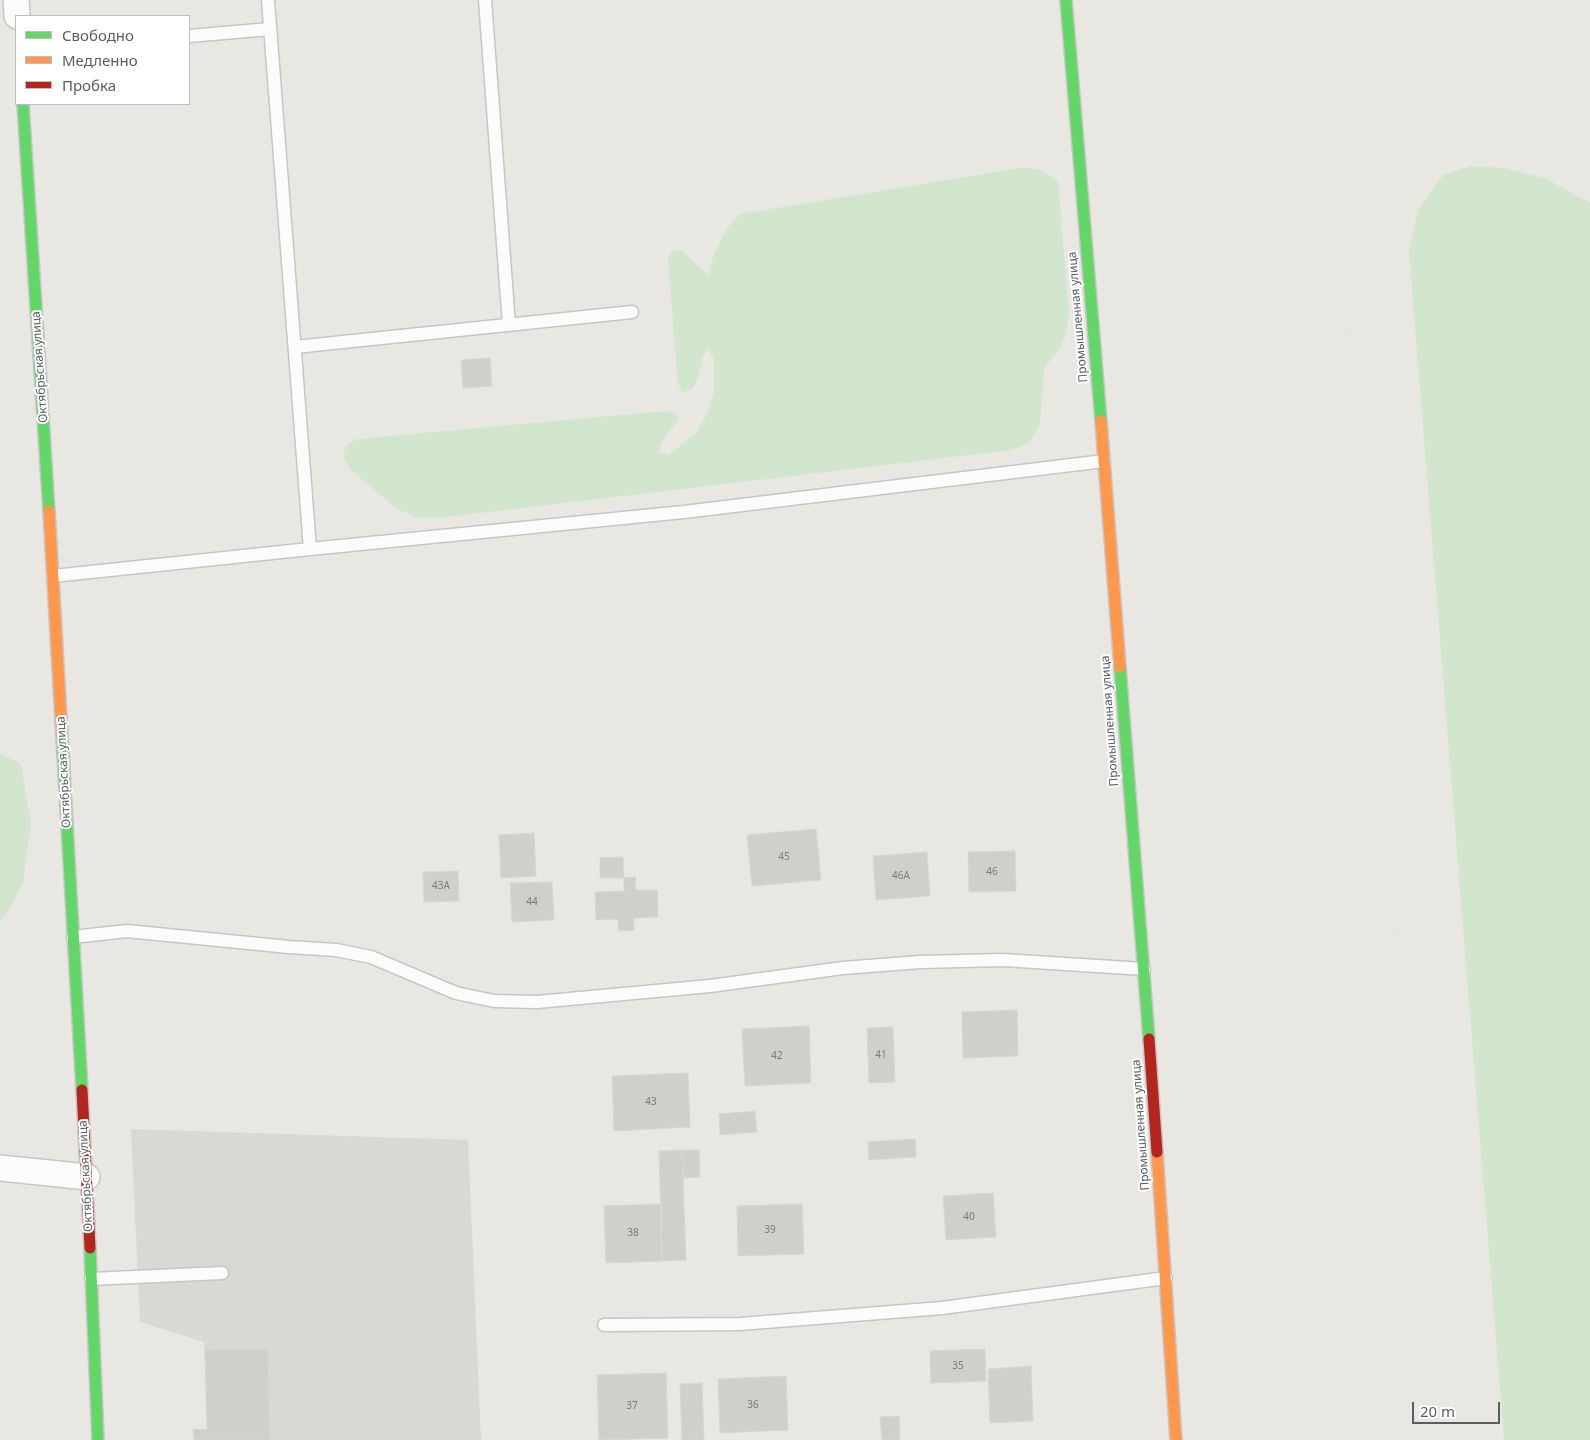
<!DOCTYPE html>
<html>
<head>
<meta charset="utf-8">
<style>
  body { margin:0 }
  #map { position:relative; width:1590px; height:1440px; overflow:hidden; background:#e9e7e2; font-family:"Noto Sans",sans-serif }
  canvas { display:block }
  .legend { position:absolute; left:15px; top:15px; width:175px; height:90px; box-sizing:border-box; background:#fff; border:1px solid #bcbec0; margin:0; padding:6px 9px; list-style:none; font-size:15px; color:#585d61 }
  .legend li { display:flex; align-items:center; gap:10px; height:25px }
  .legend b { width:25px; border:1px solid #bcbec0 }
  .scale { position:absolute; left:1412px; top:1402px; width:88px; height:22px; box-sizing:border-box; border:2px solid #585d61; border-top:0; padding-left:6px; font-size:15px; line-height:18px; white-space:nowrap; color:#585d61; -webkit-text-stroke:4px #fff; paint-order:stroke }
</style>
</head>
<body>
<div id="map">
<canvas width="1590" height="1440"></canvas>
<ul class="legend">
<li><b style="height:6px;background:#63d668"></b>Свободно</li>
<li><b style="height:6px;background:#ff974d"></b>Медленно</li>
<li><b style="height:6px;background:#b3261e"></b>Пробка</li>
</ul>
<div class="scale">20 m</div>
</div>
<script>
const context = document.querySelector('canvas').getContext('2d');
context.lineJoin = 'round';
function paint(path, color) {
  context.fillStyle = color;
  context.fill(path, 'evenodd');
}
function toPath(rows) {
  const path = new Path2D();
  for (const r of rows) {
    path.moveTo(r[0], r[1]);
    for (let i = 2; i < r.length; i += 2) path.lineTo(r[i], r[i + 1]);
  }
  return path;
}
function trace(path, color, width, dash) {
  context.strokeStyle = color;
  context.lineWidth = width;
  context.lineCap = dash ? 'butt' : 'round';
  context.setLineDash(dash || []);
  context.stroke(path);
}
function drawText(font, color, halo, rows, align = 'center') {
  context.font = font + ' "Noto Sans",sans-serif';
  context.lineWidth = 4;
  context.setLineDash([]);
  context.textBaseline = 'middle';
  context.strokeStyle = halo;
  context.fillStyle = color;
  for (const [text, x, y, turn = 0] of rows) {
    context.save();
    context.translate(x, y);
    context.rotate((+turn || 0) * Math.PI / 180);
    context.textAlign = isNaN(turn) ? turn : align;
    if (halo) context.strokeText(text, 0, 0);
    context.fillText(text, 0, 0);
    context.restore();
  }
}
paint(toPath([
  [131,1129,468,1140,481,1440,194,1440,193,1429,207,1429,204,1342,140,1322]
]), '#dad8d3');
paint(toPath([
  [1471,166,1504,168,1547,179,1590,203,1590,1440,1504,1440,1409,252,1418,210,1443,175],
  [1024,167,1041,170,1058,181,1069,315,1066,334,1059,350,1044,368,1040,423,1030,442,1012,450,438,518,416,517,397,509,350,469,343,457,346,446,356,439,654,412,670,411,679,418,662,442,658,452,668,455,696,433,707,414,714,391,714,359,707,349,702,358,699,375,694,387,683,394,678,384,668,259,673,249,682,251,708,275,714,254,727,228,740,214],
  [0,753,21,764,31,824,23,883,10,908,0,922]
]), '#d2e6cd');
const building = toPath([
  [490,358,492,386,463,388,461,360,490,358],
  [816,829,821,880,752,886,747,835,816,829],
  [534,833,536,876,501,878,499,835,534,833],
  [1015,851,1016,891,969,892,968,852,1015,851],
  [927,852,930,896,876,900,873,856,927,852],
  [623,857,624,878,600,878,600,858,623,857],
  [458,871,459,901,424,902,423,872,458,871],
  [635,877,636,890,657,890,658,917,634,918,634,930,618,931,618,919,596,920,595,892,624,891,624,878,635,877],
  [552,882,554,920,512,922,510,883,552,882],
  [1017,1010,1018,1056,963,1058,962,1012,1017,1010],
  [809,1026,811,1083,745,1086,742,1029,809,1026],
  [893,1027,895,1082,869,1083,867,1028,893,1027],
  [688,1073,690,1127,614,1131,612,1076,688,1073],
  [755,1111,757,1132,720,1135,719,1114,755,1111],
  [915,1139,916,1157,869,1160,868,1142,915,1139],
  [682,1150,699,1150,700,1177,683,1178,682,1150],
  [682,1150,686,1260,662,1261,659,1151,682,1150],
  [993,1193,996,1237,946,1240,943,1196,993,1193],
  [661,1204,662,1261,606,1263,604,1206,661,1204],
  [802,1204,804,1254,738,1256,737,1206,802,1204],
  [268,1349,270,1440,194,1440,193,1429,207,1430,205,1350,268,1349],
  [985,1349,986,1381,931,1383,930,1351,985,1349],
  [1031,1366,1033,1421,990,1423,988,1369,1031,1366],
  [666,1373,668,1438,599,1440,597,1375,666,1373],
  [786,1376,788,1430,720,1433,718,1379,786,1376],
  [702,1383,704,1440,682,1440,680,1384,702,1383],
  [899,1416,900,1440,882,1440,880,1417,899,1416]
]);
paint(building, '#d1cfcc');
trace(building, '#d8d6d2', 1);
const lane = toPath([
  [485,0,509,325],
  [189,36,270,29],
  [295,347,632,312],
  [310,549,684,512,1104,461],
  [53,576,310,549,268,0],
  [73,937,127,931,289,947,336,950,371,957,456,993,494,1001,537,1002,710,986,843,968,920,962,1003,960,1144,969],
  [91,1279,222,1273],
  [604,1325,740,1324,942,1308,1166,1278]
]);
const street = toPath([
  [16,0,17,16],
  [0,1168,87,1177]
]);
const fast = toPath([
  [1066,0,1101,421],
  [23,104,49,511],
  [1120,667,1149,1039],
  [62,736,82,1090],
  [90,1248,98,1440]
]);
const slow = toPath([
  [1101,421,1120,667],
  [49,511,62,736],
  [1157,1152,1176,1440]
]);
const jam = toPath([
  [1149,1039,1157,1152],
  [82,1090,90,1248]
]);
trace(lane, '#c6c6c5', 15);
trace(street, '#c6c6c5', 28);
trace(fast, '#c6c6c6', 14);
trace(slow, '#c6c6c6', 14);
trace(jam, '#c6c6c6', 14);
trace(lane, '#fcfbfb', 12);
trace(street, '#fcfbfb', 25);
trace(fast, '#63d668', 11);
trace(slow, '#ff974d', 11);
trace(jam, '#b3261e', 11);
trace(toPath([
  [1321,0,1436,1440]
]), '#e1e1e0', 4, [1, 6]);
drawText('10px', '#787b7d', null, [
  ["45",784,857],
  ["46",992,872],
  ["46А",901,876],
  ["43А",441,886],
  ["44",532,902],
  ["41",881,1055],
  ["42",777,1056],
  ["43",651,1102],
  ["40",969,1217],
  ["39",770,1230],
  ["38",633,1233],
  ["35",958,1366],
  ["36",753,1405],
  ["37",632,1406]
]);
drawText('12px', '#585d61', '#fff', [
  ["Промышленная улица",1078,317,-95],
  ["Октябрьская улица",40,367,-94],
  ["Промышленная улица",1110,721,-94],
  ["Октябрьская улица",64,772,-93],
  ["Промышленная улица",1141,1125,-94],
  ["Октябрьская улица",86,1176,-93]
]);
</script>
</body>
</html>
